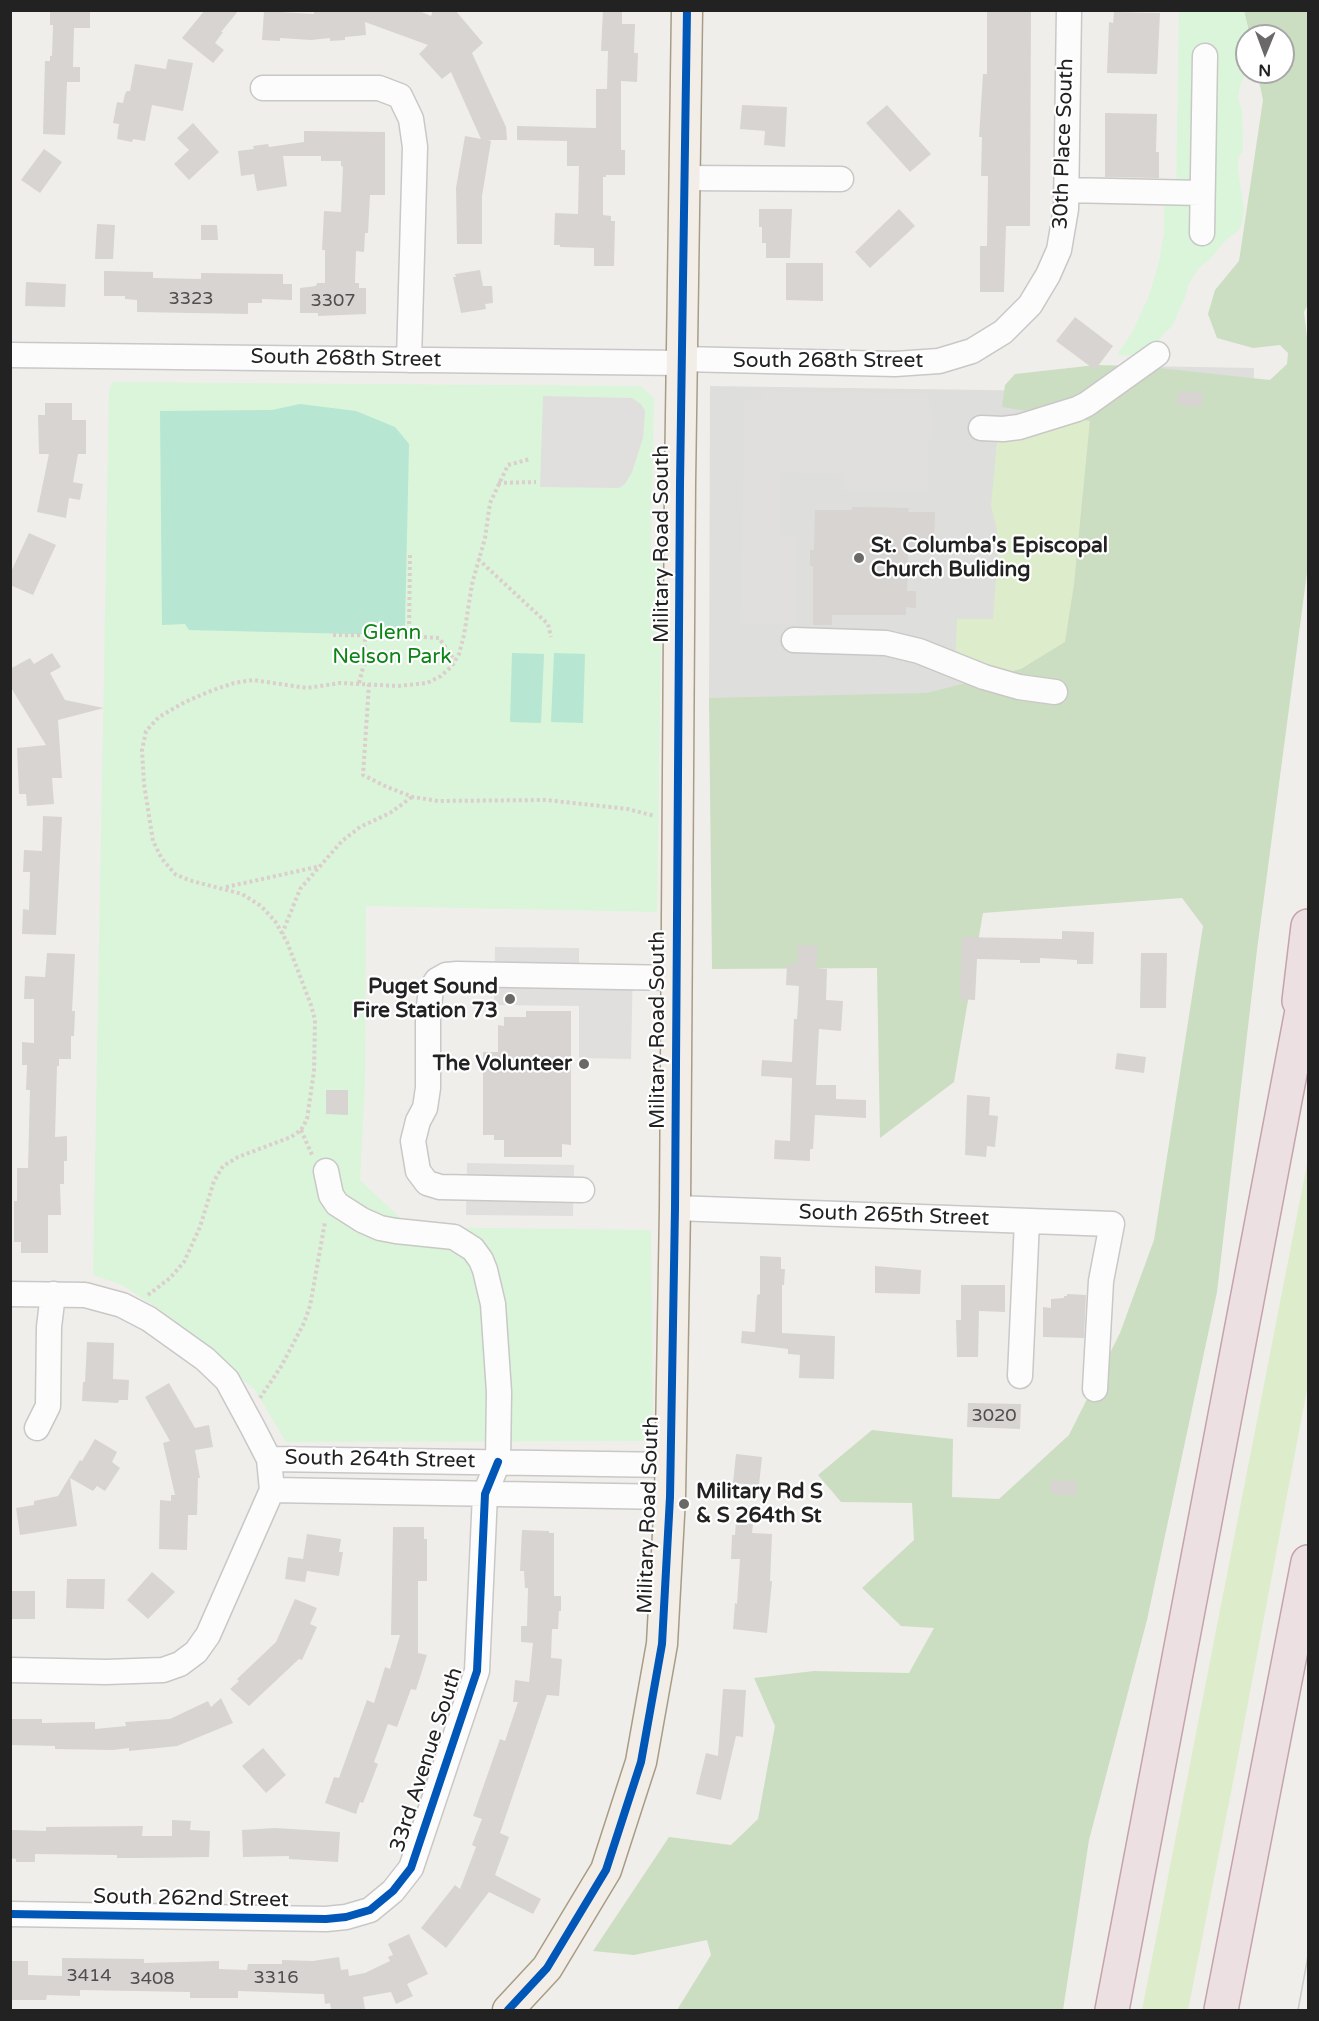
<!DOCTYPE html>
<html>
<head>
<meta charset="utf-8">
<style>
  body { margin:0 }
  #map { position:relative; width:1319px; height:2021px; overflow:hidden; background:#f0eeeb; font-family:"Varela Round",sans-serif }
  canvas { display:block }
  .frame { position:absolute; inset:0; border:12px solid #222; pointer-events:none }
  .north { position:absolute; left:1235px; top:24px; width:60px; height:60px; box-sizing:border-box; background:#fff; border:2px solid #a7a7a7; border-radius:50%; rotate:181deg; font-size:16px; font-weight:700; line-height:24px; text-align:center; color:#222 }
  .north::after { content:''; display:block; margin:auto; width:21px; height:27px; background:#6a6968; clip-path:polygon(50% 0,100% 100%,50% 72%,0 100%) }
</style>
</head>
<body>
<div id="map">
<canvas width="1319" height="2021"></canvas>
<div class="frame"></div>
<div class="north">N</div>
</div>
<script>
const context = document.querySelector('canvas').getContext('2d');
context.lineJoin = 'round';
function paint(path, color) {
  context.fillStyle = color;
  context.fill(path, 'evenodd');
}
function toPath(rows) {
  const path = new Path2D();
  for (const r of rows) {
    path.moveTo(r[0], r[1]);
    for (let i = 2; i < r.length; i += 2) path.lineTo(r[i], r[i + 1]);
  }
  return path;
}
function trace(path, color, width, dash) {
  context.strokeStyle = color;
  context.lineWidth = width;
  context.lineCap = dash ? 'butt' : 'round';
  context.setLineDash(dash || []);
  context.stroke(path);
}
function drawText(font, color, halo, rows, align = 'center') {
  context.font = font + ' "Varela Round",sans-serif';
  context.lineWidth = 4.5;
  context.setLineDash([]);
  context.textBaseline = 'middle';
  context.strokeStyle = halo;
  context.fillStyle = color;
  for (const [text, x, y, turn = 0] of rows) {
    context.save();
    context.translate(x, y);
    context.rotate((+turn || 0) * Math.PI / 180);
    context.textAlign = isNaN(turn) ? turn : align;
    if (halo) context.strokeText(text, 0, 0);
    context.fillText(text, 0, 0);
    context.restore();
  }
}
paint(toPath([
  [1140,366,1254,368,1242,716,709,710,710,386,1052,391]
]), '#dededc');
paint(toPath([
  [1077,418,1090,420,1074,585,1065,642,1021,669,992,676,955,661,957,619,993,619,999,540,991,505,997,442],
  [1308,1159,1308,1384,1235,1772,1188,2010,1142,2010]
]), '#ddeccb');
paint(toPath([
  [1244,11,1308,11,1308,304,1304,312,1308,346,1308,565,1257,950,1217,1292,1147,1620,1089,1840,1063,2010,677,2010,711,1955,707,1940,634,1955,593,1951,669,1837,731,1845,758,1819,775,1726,754,1678,814,1671,909,1673,934,1628,901,1626,862,1588,914,1540,912,1503,841,1502,818,1475,872,1430,953,1439,952,1497,999,1499,1069,1435,1120,1333,1154,1240,1203,926,1182,898,983,913,954,1082,880,1138,877,968,712,969,709,698,927,693,1021,669,1065,642,1074,585,1090,421,1002,407,1005,385,1015,374,1096,365,1140,366,1270,380,1287,364,1288,353,1280,345,1253,348,1217,338,1208,314,1215,290,1239,261,1263,100,1257,72,1283,72,1283,36,1250,36]
]), '#cbdec1');
paint(toPath([
  [1179,11,1244,11,1250,36,1247,36,1247,72,1240,85,1238,99,1242,110,1243,150,1238,159,1238,170,1244,210,1242,223,1239,230,1225,241,1210,259,1199,268,1188,285,1186,295,1172,326,1142,356,1117,355,1133,331,1149,295,1159,262,1164,232,1164,192,1176,192],
  [113,382,641,386,654,398,651,556,662,556,657,912,366,906,365,1085,360,1180,410,1227,651,1230,653,1441,286,1442,255,1390,182,1330,162,1311,122,1285,93,1275,109,390]
]), '#daf5da');
paint(toPath([
  [300,404,356,411,395,427,409,444,405,626,396,635,189,630,185,624,162,625,160,411,272,410],
  [512,653,544,654,541,723,510,722],
  [554,653,585,654,583,723,551,722]
]), '#b7e6d2');
paint(toPath([
  [761,391,929,394,929,411,932,411,932,441,929,441,928,491,843,490,843,474,780,473,779,535,797,536,796,624,741,623,744,400,761,400],
  [543,396,632,398,641,404,645,411,643,438,632,472,625,484,619,488,540,487],
  [495,947,579,948,579,964,633,965,631,1059,579,1058,579,1006,494,1005],
  [467,1163,574,1165,573,1216,466,1215]
]), '#e0dfde');
paint(toPath([
  [50,10,90,10,90,28,74,28,73,67,80,67,80,82,67,82,65,135,43,134,45,61,50,61,50,56,52,56,53,25,50,25],
  [205,10,239,10,221,32,223,32,215,43,224,50,213,63,182,38],
  [417,10,431,16,433,10,455,10,483,43,472,53,506,127,507,140,488,140,491,141,482,196,482,244,457,244,456,188,465,136,481,139,451,72,442,79,419,54,428,45,365,22,366,35,345,37,345,40,330,41,330,38,311,40,280,38,280,41,262,40,264,11,314,14,314,11],
  [603,10,622,10,622,24,635,24,634,53,638,53,637,82,621,81,621,150,625,150,625,175,606,175,606,177,603,177,603,215,611,216,611,221,615,221,614,266,594,266,594,248,560,247,560,245,554,245,555,213,578,214,579,166,567,166,567,141,517,140,517,126,596,128,596,89,607,89,608,51,601,51],
  [987,10,1031,10,1030,226,1006,226,1004,292,980,292,980,246,987,246,988,176,981,176,982,137,979,137,983,74,987,74],
  [1114,12,1160,13,1157,74,1107,73,1109,22,1113,23],
  [168,59,193,63,183,111,152,105,145,141,133,139,132,142,117,139,119,124,113,123,117,102,123,103,125,94,127,91,130,91,135,64,166,69],
  [742,105,787,107,785,147,764,145,765,131,740,129],
  [887,105,931,154,910,172,866,123],
  [1105,113,1157,114,1156,152,1159,152,1159,178,1105,177],
  [193,123,219,152,189,180,174,164,189,150,177,138],
  [304,131,385,132,385,195,370,195,368,233,365,233,364,252,356,251,355,283,359,283,359,288,366,288,366,314,318,316,318,313,300,313,300,288,316,286,317,283,325,283,325,250,322,250,324,211,341,212,343,167,341,166,341,161,321,161,321,156,283,156,287,186,257,191,254,174,241,176,238,151,254,149,253,146,268,144,269,147,304,142],
  [44,149,62,162,40,193,21,180],
  [759,209,792,209,790,258,766,258,766,243,762,243,762,227,759,227],
  [899,209,915,226,870,268,855,252],
  [97,224,115,225,113,259,95,259],
  [201,225,217,225,218,240,201,240],
  [786,263,823,263,823,301,786,300],
  [480,270,483,286,492,286,493,303,485,304,486,309,461,313,453,277,456,277,455,274],
  [104,271,153,272,153,278,201,279,201,273,283,274,283,284,292,284,292,300,262,299,262,303,248,303,248,314,137,312,137,300,125,299,125,296,104,296],
  [26,282,66,284,65,307,25,306],
  [1075,317,1113,346,1095,370,1056,341],
  [1178,391,1203,392,1202,407,1177,405],
  [45,403,72,403,72,420,86,420,86,454,78,454,73,482,83,484,80,500,69,498,66,518,37,512,49,454,39,454,38,415,45,415],
  [852,507,909,508,908,512,935,512,934,540,920,540,920,542,915,542,915,549,908,549,907,591,916,591,916,608,906,607,906,615,832,615,832,625,813,625,813,566,810,566,810,550,814,550,815,510,852,510],
  [29,533,56,545,33,595,10,585,10,574],
  [52,653,61,667,50,673,65,700,104,708,58,720,62,778,52,778,54,804,27,806,26,794,19,794,17,748,46,745,10,686,10,669,30,658,34,664],
  [43,816,62,817,56,935,22,934,23,909,29,910,30,872,23,872,24,850,42,851],
  [1062,931,1094,932,1093,964,1077,964,1077,960,1040,958,1040,963,1020,963,1020,960,977,959,975,1000,959,999,962,937,1062,939],
  [798,945,818,946,816,968,827,969,826,1000,843,1001,841,1031,819,1029,816,1085,836,1085,836,1099,866,1100,866,1118,815,1115,813,1149,810,1149,810,1161,774,1159,775,1140,790,1141,792,1078,761,1076,762,1060,792,1062,794,1019,797,1019,799,986,786,985,787,964,797,964],
  [47,953,75,954,72,1011,75,1011,74,1036,71,1036,71,1059,59,1059,59,1066,57,1066,55,1137,67,1136,67,1161,64,1161,64,1184,60,1184,61,1215,48,1215,48,1253,21,1253,21,1242,14,1242,14,1201,17,1201,17,1168,28,1168,30,1090,26,1090,27,1065,22,1065,22,1042,34,1043,34,999,24,999,25,976,45,977],
  [1141,953,1167,953,1166,1008,1140,1008],
  [526,1011,571,1011,571,1145,562,1144,562,1157,504,1157,504,1140,494,1140,494,1135,483,1135,483,1052,498,1052,498,1025,504,1026,504,1017,526,1017],
  [1117,1053,1146,1057,1144,1073,1115,1069],
  [326,1090,348,1090,348,1115,326,1114],
  [967,1095,990,1097,989,1115,998,1116,995,1147,987,1146,986,1157,965,1155],
  [760,1256,781,1257,781,1269,785,1269,784,1285,782,1285,782,1333,835,1336,834,1379,799,1378,800,1355,788,1354,788,1349,741,1343,742,1331,755,1332,757,1295,760,1294],
  [875,1266,921,1270,920,1294,875,1293],
  [961,1285,1005,1285,1005,1312,979,1311,978,1357,957,1357,956,1320,961,1320],
  [1067,1294,1086,1295,1084,1338,1043,1337,1043,1307,1051,1308,1051,1299,1064,1298,1064,1296,1067,1296],
  [87,1342,114,1343,113,1379,129,1380,128,1400,119,1400,118,1403,82,1401,83,1382,85,1382],
  [169,1383,195,1428,209,1425,213,1447,195,1450,200,1478,198,1478,197,1515,188,1515,187,1550,159,1549,160,1500,171,1501,171,1495,175,1495,163,1443,170,1441,145,1397],
  [968,1403,1021,1404,1020,1429,967,1427],
  [95,1439,117,1452,112,1462,120,1468,105,1491,97,1486,93,1491,70,1478,77,1526,20,1535,16,1508,34,1505,34,1501,58,1496,80,1460,82,1461],
  [736,1454,762,1457,759,1485,733,1483],
  [1051,1480,1076,1481,1076,1495,1050,1494],
  [736,1522,753,1524,752,1533,772,1534,770,1581,772,1581,767,1633,733,1629,735,1603,737,1604,740,1559,731,1559,732,1535,735,1535],
  [393,1527,424,1527,424,1539,427,1539,427,1581,418,1581,418,1653,427,1655,416,1690,411,1689,397,1727,388,1724,374,1762,378,1764,363,1803,360,1802,356,1814,325,1803,334,1777,339,1778,367,1700,374,1703,385,1667,390,1669,400,1635,391,1635],
  [522,1530,549,1531,549,1533,554,1533,554,1596,561,1596,561,1611,559,1611,558,1629,552,1629,551,1658,562,1659,559,1696,547,1695,500,1833,509,1837,495,1875,541,1899,533,1914,489,1892,446,1948,421,1928,455,1885,460,1889,476,1847,472,1845,482,1819,473,1816,500,1739,505,1741,518,1702,513,1702,515,1680,529,1682,533,1643,521,1642,521,1626,527,1626,528,1588,525,1588,524,1571,520,1571],
  [307,1534,341,1539,339,1552,343,1552,339,1576,307,1571,305,1582,285,1579,288,1557,303,1559],
  [152,1572,175,1592,148,1619,127,1600],
  [67,1579,105,1579,104,1609,66,1608],
  [10,1591,35,1591,35,1619,10,1619],
  [295,1599,317,1608,310,1624,317,1627,302,1660,299,1659,249,1706,230,1689,239,1681,237,1679,276,1642],
  [723,1689,746,1690,743,1737,736,1736,721,1800,696,1794,706,1753,718,1756],
  [221,1698,233,1723,177,1746,129,1751,129,1748,113,1750,55,1749,55,1746,10,1745,10,1719,42,1719,42,1723,95,1722,95,1729,126,1726,125,1722,170,1719,208,1701,211,1707],
  [263,1748,286,1775,266,1793,242,1766],
  [172,1820,191,1821,190,1830,210,1831,209,1857,140,1858,117,1858,117,1855,35,1854,35,1862,16,1862,16,1859,10,1858,10,1830,46,1831,46,1827,143,1826,142,1836,172,1836],
  [275,1828,340,1832,338,1862,289,1859,289,1856,243,1857,242,1830],
  [409,1934,428,1974,407,1984,413,1996,396,2004,391,1992,363,1997,365,2009,331,2010,330,2003,325,2004,324,1994,238,1991,238,1998,190,1998,190,1992,80,1990,80,1996,47,1995,46,2000,10,2000,10,1961,28,1961,28,1975,62,1976,62,1958,144,1959,144,1963,219,1961,219,1969,247,1970,248,1964,282,1964,282,1960,313,1961,339,1957,341,1970,348,1969,349,1976,365,1973,390,1961,388,1957,393,1955,388,1944]
]), '#d7d4d2');
const minor = toPath([
  [263,88,379,88,400,96,411,119,415,147,409,360],
  [684,178,841,179],
  [1066,190,1201,193],
  [1202,233,1205,56],
  [10,355,681,363],
  [681,359,895,364,939,361,972,351,1003,332,1030,305,1048,275,1059,250,1066,209,1069,10],
  [981,428,1003,429,1019,427,1077,409,1087,404,1157,354],
  [794,640,886,643,919,651,984,677,1019,687,1055,692],
  [582,1190,440,1187,427,1183,418,1171,413,1141,418,1121,425,1108,428,1088,428,1014,431,989,437,980,446,975,457,974,676,978],
  [675,1208,1112,1224,1101,1281,1095,1389],
  [10,1294,85,1295,122,1305,149,1319,205,1359,227,1380,253,1428,269,1459,272,1490,208,1635,196,1652,180,1664,163,1670,106,1672,10,1670],
  [1020,1376,1027,1221],
  [37,1428,48,1406,49,1327,53,1294],
  [269,1459,671,1465],
  [272,1490,670,1497],
  [10,1914,326,1919,346,1917,370,1910,393,1891,411,1868,477,1671,485,1494,498,1462,499,1392,493,1304,485,1270,481,1260,473,1249,454,1237,396,1231,380,1228,362,1220,337,1204,331,1195,326,1171]
]);
const major = toPath([
  [508,2010,547,1968,606,1870,641,1762,662,1644,670,1497,675,1208,680,483,687,10]
]);
const highway = toPath([
  [1299,1001,1308,926],
  [1112,2010,1308,979],
  [1221,2010,1308,1562]
]);
trace(minor, '#c9c8c7', 27);
trace(major, '#a79c86', 33);
trace(highway, '#c5a2ac', 36);
trace(toPath([
  [498,483,536,482],
  [410,555,409,636,439,638,455,661],
  [478,559,548,624,551,637],
  [333,635,409,636],
  [359,683,365,660,365,636],
  [369,684,363,775,387,787,413,797,438,801,546,800,628,809,655,816],
  [226,887,321,866],
  [282,934,300,889,342,841,360,827,390,813,412,797],
  [301,1130,313,1157],
  [148,1295,170,1278,184,1262,200,1227,214,1181,223,1166,238,1157,291,1137,301,1130,307,1119,314,1071,315,1020,311,1005,287,942,275,921,261,906,242,894,192,881,176,875,162,859,153,841,144,784,142,750,146,731,159,717,185,702,213,690,234,683,253,680,307,688,340,683,398,686,427,683,441,676,452,666,459,654,464,635,472,584,485,538,490,503,508,465,530,459],
  [260,1398,282,1365,304,1323,310,1306,325,1222]
]), '#dccecd', 4, [3, 3]);
trace(minor, '#fdfcfc', 24);
trace(major, '#f3ede7', 30);
trace(highway, '#ece0e2', 33);
trace(toPath([
  [1298,2010,1308,1956]
]), '#ccc', 1.5);
trace(toPath([
  [10,1914,326,1919,346,1917,370,1910,393,1891,411,1868,477,1671,485,1494,498,1462],
  [508,2010,547,1968,606,1870,641,1762,662,1644,670,1497,675,1208,680,483,687,10]
]), '#0057b8', 8);
for (const [x, y, r, color] of [
  [859,558,6,"#6a6968"],
  [510,999,6,"#6a6968"],
  [584,1064,6,"#6a6968"],
  [684,1504,6,"#6a6968"]
]) {
  const dot = new Path2D();
  dot.arc(x, y, r, 0, 2 * Math.PI);
  context.fillStyle = color;
  context.fill(dot);
  trace(dot, '#fff', 2);
}
drawText('18px', '#4f4e4e', null, [
  ["3323",191,299],
  ["3307",333,301],
  ["3020",994,1416],
  ["3414",89,1976],
  ["3316",276,1978],
  ["3408",152,1979]
]);
drawText('21px', '#222', '#fff', [
  ["30th Place South",1064,144,-88],
  ["South 268th Street",346,359,1],
  ["South 268th Street",828,361],
  ["Military Road South",662,544,-90],
  ["Military Road South",658,1030,-90],
  ["South 265th Street",894,1216,2],
  ["South 264th Street",380,1460,1],
  ["Military Road South",649,1515,-88],
  ["33rd Avenue South",427,1760,-72],
  ["South 262nd Street",191,1899,1]
]);
drawText('bold 21px', '#222', '#fff', [
  ["St. Columba's Episcopal",871,546],
  ["Church Buliding",871,570],
  ["Puget Sound",498,987,"right"],
  ["Fire Station 73",498,1011,"right"],
  ["The Volunteer",572,1064,"right"],
  ["Military Rd S",696,1492],
  ["& S 264th St",696,1516]
], 'left');
drawText('21px', '#0c8416', '#fff', [
  ["Glenn",392,633],
  ["Nelson Park",392,657]
]);
</script>
</body>
</html>
